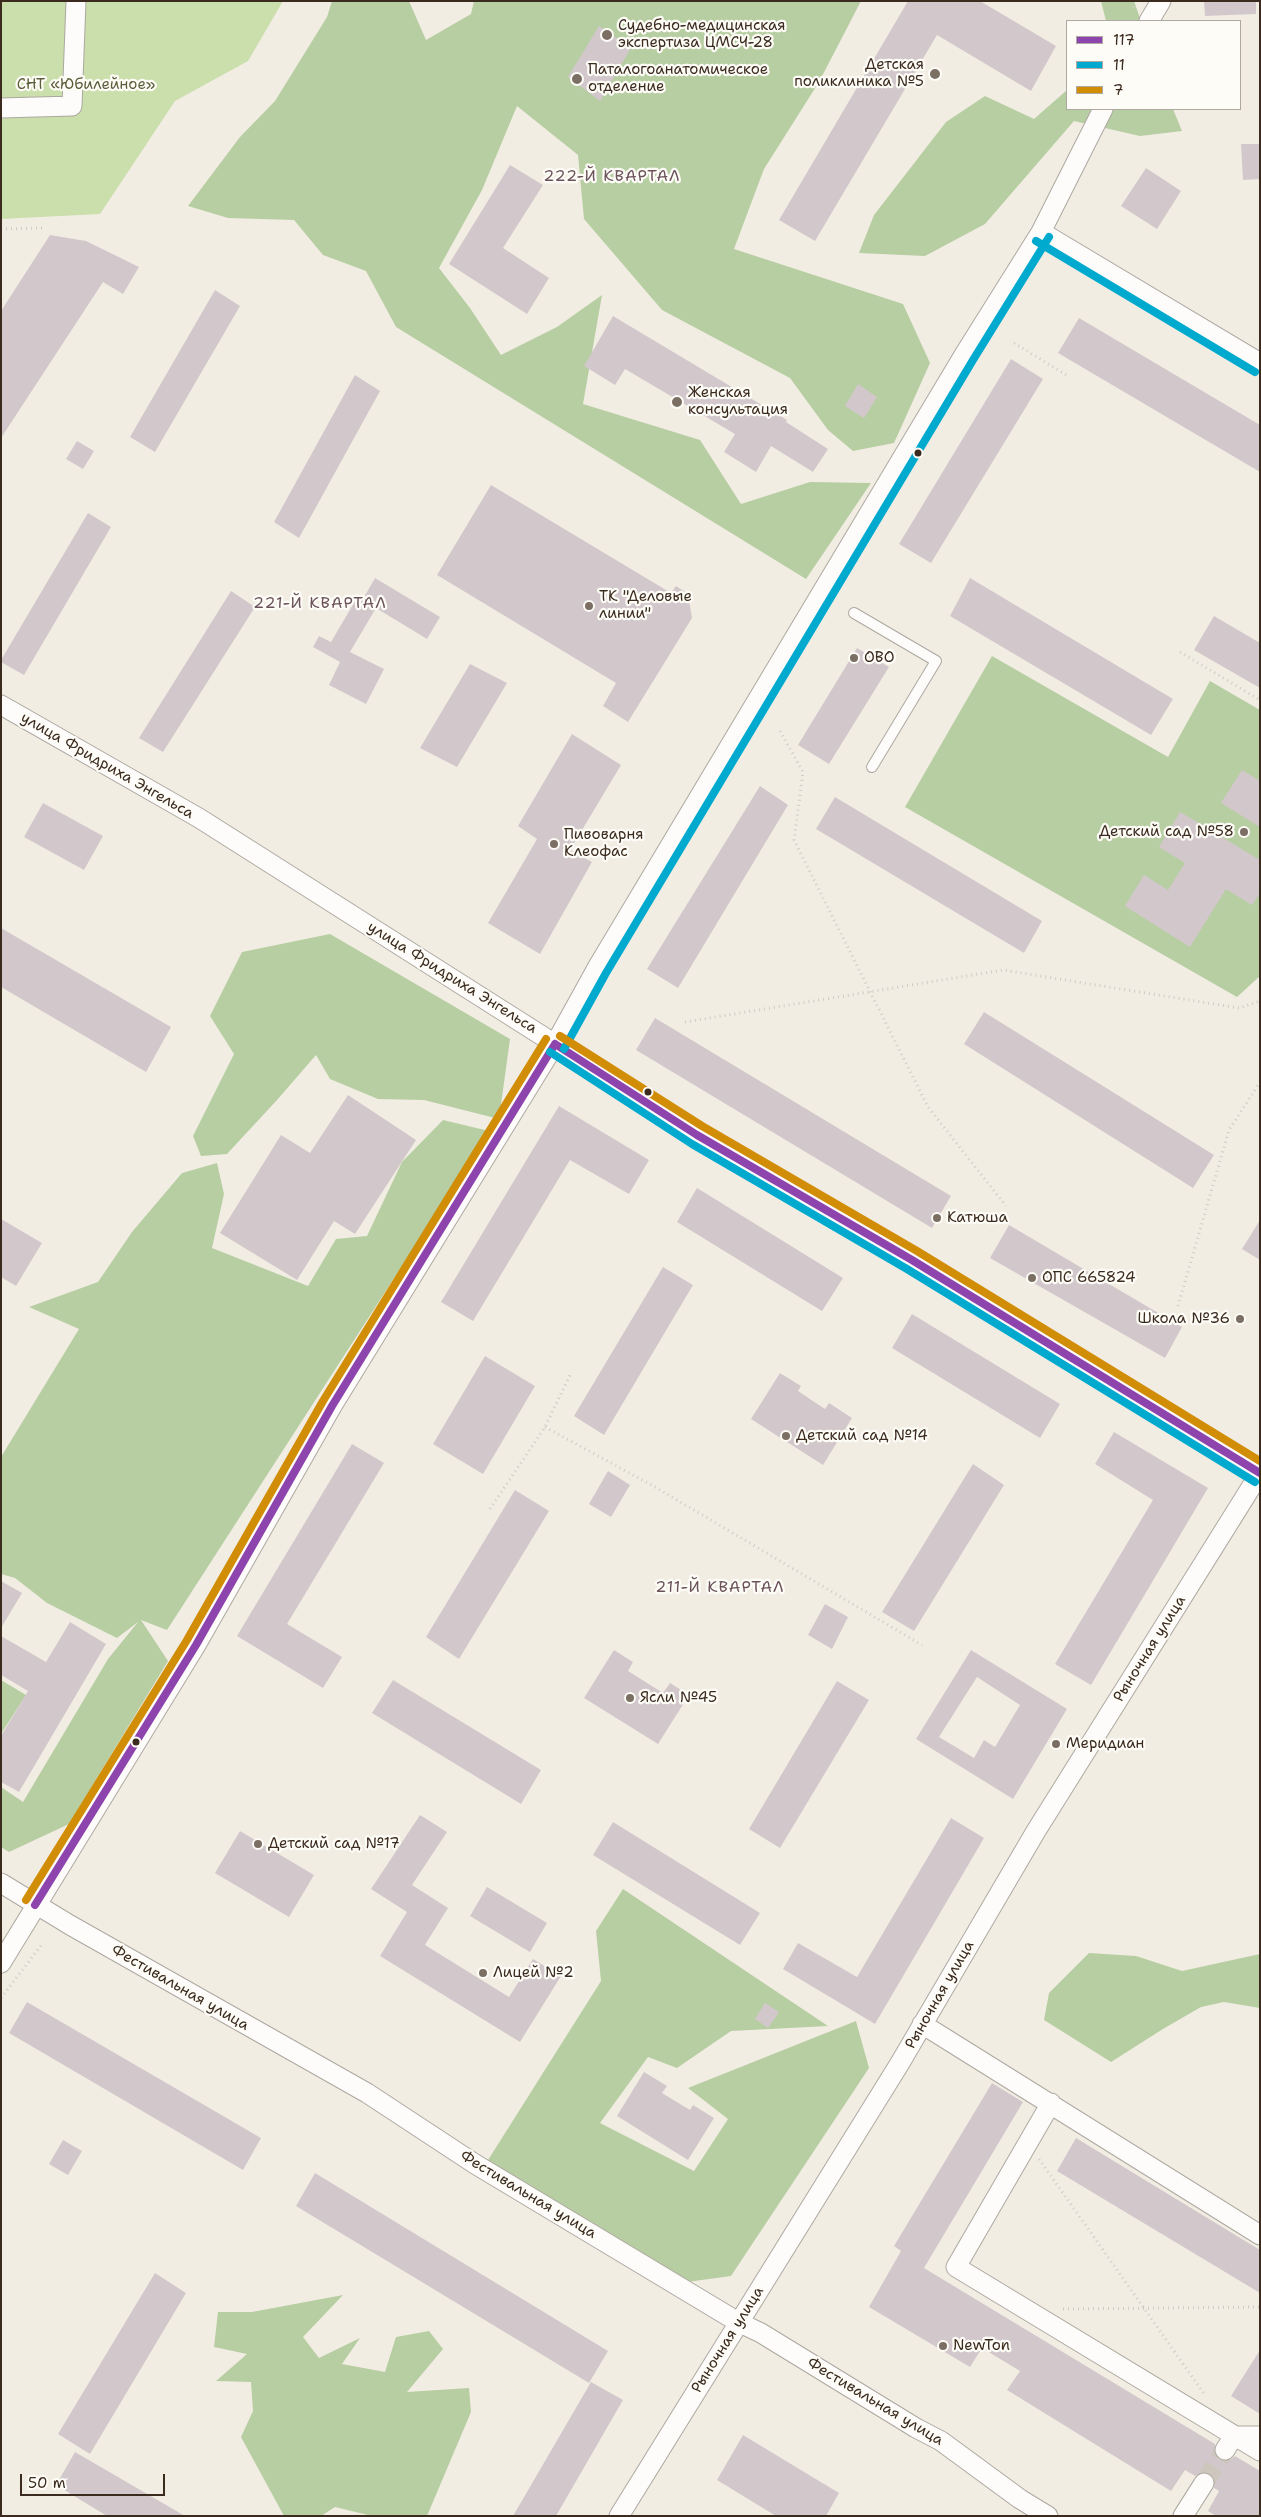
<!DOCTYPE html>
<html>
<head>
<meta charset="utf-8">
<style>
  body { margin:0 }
  #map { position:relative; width:1261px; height:2517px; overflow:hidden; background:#f2ede3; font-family:"Shantell Sans",sans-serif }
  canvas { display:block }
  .frame { position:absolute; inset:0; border:2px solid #3b2a1e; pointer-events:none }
  .legend { position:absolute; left:1066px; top:20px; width:175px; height:90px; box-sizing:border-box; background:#fdfcf7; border:1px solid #afa8a0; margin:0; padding:6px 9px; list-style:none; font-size:15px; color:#3b2a1e }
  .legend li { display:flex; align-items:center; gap:10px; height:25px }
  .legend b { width:25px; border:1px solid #afa8a0 }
  .scale { position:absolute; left:20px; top:2474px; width:145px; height:22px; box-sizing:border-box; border:2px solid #3b2a1e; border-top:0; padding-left:6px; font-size:15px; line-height:18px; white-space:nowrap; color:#3b2a1e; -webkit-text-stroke:4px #fdfcf7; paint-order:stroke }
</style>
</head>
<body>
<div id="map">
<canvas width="1261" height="2517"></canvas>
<div class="frame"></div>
<ul class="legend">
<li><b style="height:6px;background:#8e44ad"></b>117</li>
<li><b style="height:6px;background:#00a9ce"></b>11</li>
<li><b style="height:6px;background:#d18d06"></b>7</li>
</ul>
<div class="scale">50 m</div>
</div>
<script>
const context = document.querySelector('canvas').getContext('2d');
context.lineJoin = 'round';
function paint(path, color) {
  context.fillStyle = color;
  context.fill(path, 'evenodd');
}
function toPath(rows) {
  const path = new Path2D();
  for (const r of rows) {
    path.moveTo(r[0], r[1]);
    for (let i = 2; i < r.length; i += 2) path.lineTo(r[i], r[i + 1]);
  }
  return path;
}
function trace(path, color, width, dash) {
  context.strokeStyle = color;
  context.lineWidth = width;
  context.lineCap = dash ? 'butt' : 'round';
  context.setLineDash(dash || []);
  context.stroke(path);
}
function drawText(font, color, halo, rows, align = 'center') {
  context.font = font + ' "Shantell Sans",sans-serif';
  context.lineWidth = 4.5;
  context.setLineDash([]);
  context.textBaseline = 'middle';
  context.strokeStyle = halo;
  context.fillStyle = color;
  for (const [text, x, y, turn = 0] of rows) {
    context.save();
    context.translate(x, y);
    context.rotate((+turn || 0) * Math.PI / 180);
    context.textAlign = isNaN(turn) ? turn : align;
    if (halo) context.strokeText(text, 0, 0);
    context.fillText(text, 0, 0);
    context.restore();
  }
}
paint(toPath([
  [1,1,283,1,248,61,175,101,100,214,1,219]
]), '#cadfab');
paint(toPath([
  [332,1,409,1,426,40,471,14,474,1,861,1,819,82,764,169,734,249,903,304,930,363,894,443,853,451,828,430,790,378,662,310,584,219,578,155,517,106,482,190,439,268,470,308,501,355,557,327,602,295,583,404,700,440,741,504,810,482,871,483,806,579,396,327,366,271,323,255,294,220,228,218,188,206,240,137,275,101,327,17],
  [1101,1,1134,1,1141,21,1106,21],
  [1067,90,1067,109,1173,109,1182,131,1140,136,1074,121,985,224,925,256,859,253,874,215,946,122,985,96,1034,119],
  [992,656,1168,757,1210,681,1260,710,1260,976,1237,997,905,807],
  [330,934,510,1039,499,1119,424,1100,378,1099,330,1079,316,1055,277,1100,227,1154,201,1156,193,1136,234,1054,210,1016,242,952],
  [443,1120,489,1131,167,1630,141,1620,168,1661,69,1824,9,1852,1,1847,1,1787,23,1802,108,1659,138,1622,117,1638,47,1603,15,1578,1,1574,1,1457,79,1329,29,1307,98,1282,132,1232,182,1173,217,1163,224,1194,212,1248,308,1286,336,1239,367,1236,402,1162],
  [1,1680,26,1695,1,1734],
  [623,1889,828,2026,731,2031,677,2068,648,2057,600,2123,694,2171,728,2119,688,2088,856,2021,869,2068,731,2276,687,2282,483,2168,601,1981,596,1931],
  [1089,1953,1136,1956,1182,1971,1260,1954,1260,2008,1224,2002,1201,2007,1163,2029,1111,2062,1044,2020,1049,1993],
  [343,2295,303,2337,319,2358,360,2338,342,2364,385,2372,396,2337,429,2331,443,2349,407,2392,469,2388,471,2412,427,2516,372,2516,335,2507,321,2516,284,2516,241,2437,253,2411,251,2382,216,2381,247,2354,214,2347,218,2312,252,2312]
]), '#b7cea2');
paint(toPath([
  [908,1,980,1,1056,46,1031,91,937,35,815,241,779,220],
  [1204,1,1256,1,1256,14,1205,16],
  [599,26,631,48,600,101,568,77],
  [1241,144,1260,144,1260,179,1243,180],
  [510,165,543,185,503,248,549,278,527,314,449,264],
  [1146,168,1181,191,1157,229,1121,206],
  [50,235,86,241,139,267,123,294,103,282,1,438,1,311],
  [215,290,240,306,155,452,130,437],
  [613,316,787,420,786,422,828,449,813,472,771,446,756,472,724,452,735,434,625,369,615,385,584,366],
  [1079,318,1260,425,1260,472,1058,353],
  [1011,359,1043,379,931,563,899,544],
  [355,375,380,391,299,538,274,522],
  [858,384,877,397,864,418,845,406],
  [77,441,94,451,83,469,66,459],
  [491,485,671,593,676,586,688,594,692,618,628,722,603,706,616,683,437,575],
  [88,513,111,527,24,675,1,662,1,660],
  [375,578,440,617,427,639,376,608,350,652,384,669,366,704,329,685,340,662,313,647,319,636,331,642,358,596,363,599],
  [970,578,1173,699,1151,735,950,616],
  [231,591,255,607,163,752,139,738],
  [1214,616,1260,643,1260,688,1194,650],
  [857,648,889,667,829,764,798,745],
  [470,664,507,683,457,767,420,748],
  [572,734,621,765,570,850,592,862,540,954,488,923,537,839,518,826],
  [1242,770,1260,781,1260,827,1221,803],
  [760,786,788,805,678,988,647,969],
  [835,797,1042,921,1024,953,816,829],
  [43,803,103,836,84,870,24,837],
  [1180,812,1260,860,1260,893,1252,905,1226,889,1190,947,1125,906,1144,875,1168,890,1185,863,1159,847],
  [1,928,171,1027,146,1072,1,987],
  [984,1012,1214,1155,1193,1188,964,1044],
  [655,1018,951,1196,932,1228,636,1050],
  [348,1095,416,1140,355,1234,334,1221,297,1280,220,1233,281,1135,310,1153],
  [559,1106,649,1160,629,1194,570,1160,473,1321,441,1302],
  [697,1188,843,1278,822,1311,677,1222],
  [1,1219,42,1243,16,1286,1,1277],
  [1260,1220,1260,1260,1242,1249],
  [1009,1225,1182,1327,1165,1358,990,1258],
  [663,1267,693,1285,604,1435,574,1416],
  [912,1314,1060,1404,1040,1438,892,1348],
  [485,1356,535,1386,483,1474,433,1444],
  [780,1373,801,1386,798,1391,825,1409,829,1403,852,1418,823,1465,751,1419],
  [1114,1432,1208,1488,1091,1685,1055,1664,1153,1500,1095,1464],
  [352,1444,384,1463,287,1624,342,1657,323,1688,237,1636],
  [973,1464,1004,1485,914,1631,882,1612],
  [608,1471,630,1485,611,1517,589,1504],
  [515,1490,549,1511,459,1659,426,1637],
  [1,1581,22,1593,1,1628],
  [825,1604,848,1617,832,1649,808,1635],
  [70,1622,106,1644,19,1792,1,1782,1,1736,28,1691,1,1675,1,1636,46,1662],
  [614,1650,633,1662,628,1671,663,1693,670,1683,689,1695,658,1744,584,1698],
  [971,1650,1067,1709,1013,1799,916,1739],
  [977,1677,1020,1705,995,1747,984,1740,974,1758,939,1737],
  [393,1680,541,1770,521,1804,372,1713],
  [837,1681,869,1700,780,1848,749,1829],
  [420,1815,447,1832,412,1885,448,1908,425,1945,509,1997,533,1959,561,1976,520,2042,380,1956,407,1912,371,1889],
  [951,1818,984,1838,875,2024,783,1969,798,1943,857,1977],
  [613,1822,760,1913,740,1945,593,1855],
  [240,1831,314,1875,289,1917,215,1873],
  [487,1887,547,1923,530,1952,470,1916],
  [27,2002,261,2138,243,2170,9,2033],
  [765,2003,779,2012,768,2028,755,2019],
  [644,2072,667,2086,662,2093,690,2110,693,2105,714,2118,688,2160,617,2116],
  [992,2083,1023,2102,924,2268,1215,2444,1215,2455,1219,2460,1230,2460,1235,2456,1260,2471,1260,2516,1216,2516,1208,2511,1219,2491,1214,2488,1214,2478,1210,2473,1204,2472,1195,2476,1185,2470,1171,2491,1007,2390,1020,2371,982,2348,970,2367,869,2307,901,2251,894,2246],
  [1076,2138,1260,2250,1260,2293,1057,2171],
  [63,2140,82,2151,68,2175,49,2164],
  [315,2173,608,2351,589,2383,296,2206],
  [155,2273,186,2293,90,2454,58,2434],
  [1260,2350,1260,2414,1231,2396],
  [591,2382,623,2400,556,2516,513,2516],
  [743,2435,839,2493,826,2516,776,2516,717,2480],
  [75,2452,185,2516,107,2516,56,2485]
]), '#d2c8cc');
trace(toPath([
  [1204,2483,1225,2450]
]), '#cdc6bc', 19, [19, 9]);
const service = toPath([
  [854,613,936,661,872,767]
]);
const minor = toPath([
  [1149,21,1161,1],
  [1,108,72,106,76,1],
  [1041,232,1260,363],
  [1,705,199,818,555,1044],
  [1,1883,70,1925,367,2093,475,2164,738,2322,761,2333,916,2428,941,2441,1020,2499,1048,2516],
  [1,1963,196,1645,332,1406,555,1044,597,968,964,355,1041,232,1103,109],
  [922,2024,1260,2235],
  [1051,2103,956,2267,1260,2451],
  [1225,2450,1234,2436,1260,2436],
  [619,2516,900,2063,1036,1831,1260,1473],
  [1183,2516,1204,2483]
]);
const tertiary = toPath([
  [555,1044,697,1135,912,1260,1260,1473]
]);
trace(service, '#ada8a0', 12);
trace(minor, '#ada8a0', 21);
trace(tertiary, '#ada8a0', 26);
trace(toPath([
  [1133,1,1134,8],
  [1,229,42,228],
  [1014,343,1068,376],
  [1180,652,1260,700],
  [780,731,803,772,794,840,928,1107,1006,1206],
  [685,1022,1003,970,1239,1008,1260,1001],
  [1178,1306,1229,1130,1260,1082],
  [545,1427,655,1487,922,1645],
  [490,1509,545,1427,571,1373],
  [1,1998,43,1943],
  [1039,2159,1205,2395],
  [1063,2309,1260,2307]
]), '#cdcbc9', 3, [1, 4]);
trace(service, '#fdfcfb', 10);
trace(minor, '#fdfcfb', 19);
trace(tertiary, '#fdfcfb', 24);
trace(toPath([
  [555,1044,697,1135,912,1260,1260,1473],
  [35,1905,196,1645,332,1406,555,1044]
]), '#8e44ad', 8);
trace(toPath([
  [1036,241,1255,372],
  [564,1049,606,973,973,360,1049,237],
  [550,1052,692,1144,907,1269,1255,1482]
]), '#00a9ce', 8);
trace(toPath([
  [560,1036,702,1126,917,1251,1260,1461],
  [26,1900,187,1640,323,1401,546,1039]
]), '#d18d06', 8);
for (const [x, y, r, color] of [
  [607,35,6,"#7b6e63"],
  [935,74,6,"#7b6e63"],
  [577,79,6,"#7b6e63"],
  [677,402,6,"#7b6e63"],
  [918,453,4.5,"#3b2a1e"],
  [589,606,5,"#7b6e63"],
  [854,658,5,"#7b6e63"],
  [1244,832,5,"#7b6e63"],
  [554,844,5,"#7b6e63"],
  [648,1092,4.5,"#3b2a1e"],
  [937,1218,5,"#7b6e63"],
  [1032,1278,5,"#7b6e63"],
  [1240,1319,5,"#7b6e63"],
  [786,1436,5,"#7b6e63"],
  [630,1698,5,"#7b6e63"],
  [136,1742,4.5,"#3b2a1e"],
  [1056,1744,5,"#7b6e63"],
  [258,1844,5,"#7b6e63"],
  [483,1973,5,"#7b6e63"],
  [943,2346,5,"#7b6e63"]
]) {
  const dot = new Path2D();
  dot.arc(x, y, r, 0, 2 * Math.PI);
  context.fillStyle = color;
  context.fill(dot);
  trace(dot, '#fdfcf7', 2);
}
drawText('15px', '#3b2a1e', '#fdfcf7', [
  ["Судебно-медицинская",618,26],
  ["экспертиза ЦМСЧ-28",618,43],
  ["Детская",924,65,"right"],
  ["поликлиника №5",924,82,"right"],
  ["Паталогоанатомическое",588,70],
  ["отделение",588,87],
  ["Женская",688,393],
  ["консультация",688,410],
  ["ТК \"Деловые",599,597],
  ["линии\"",599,614],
  ["ОВО",864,658],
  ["Детский сад №58",1234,832,"right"],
  ["Пивоварня",564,835],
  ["Клеофас",564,852],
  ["Катюша",947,1218],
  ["ОПС 665824",1042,1278],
  ["Школа №36",1230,1319,"right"],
  ["Детский сад №14",796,1436],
  ["Ясли №45",640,1698],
  ["Меридиан",1066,1744],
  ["Детский сад №17",268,1844],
  ["Лицей №2",493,1973],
  ["NewTon",953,2346]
], 'left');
drawText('15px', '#5c5d3b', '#fdfcf7', [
  ["СНТ «Юбилейное»",86,85]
]);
drawText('15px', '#3b2a1e', '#fdfcf7', [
  ["улица Фридриха Энгельса",107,766,30],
  ["улица Фридриха Энгельса",452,978,32],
  ["Рыночная улица",1150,1649,-58],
  ["Фестивальная улица",180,1988,30],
  ["Рыночная улица",940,1995,-60],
  ["Фестивальная улица",528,2195,31],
  ["Рыночная улица",728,2340,-58],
  ["Фестивальная улица",875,2402,31]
]);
context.letterSpacing = '1px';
drawText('16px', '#6b525a', '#fdfcf7', [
  ["222-Й КВАРТАЛ",612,177],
  ["221-Й КВАРТАЛ",320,604],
  ["211-Й КВАРТАЛ",720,1588]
]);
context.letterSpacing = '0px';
</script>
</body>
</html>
